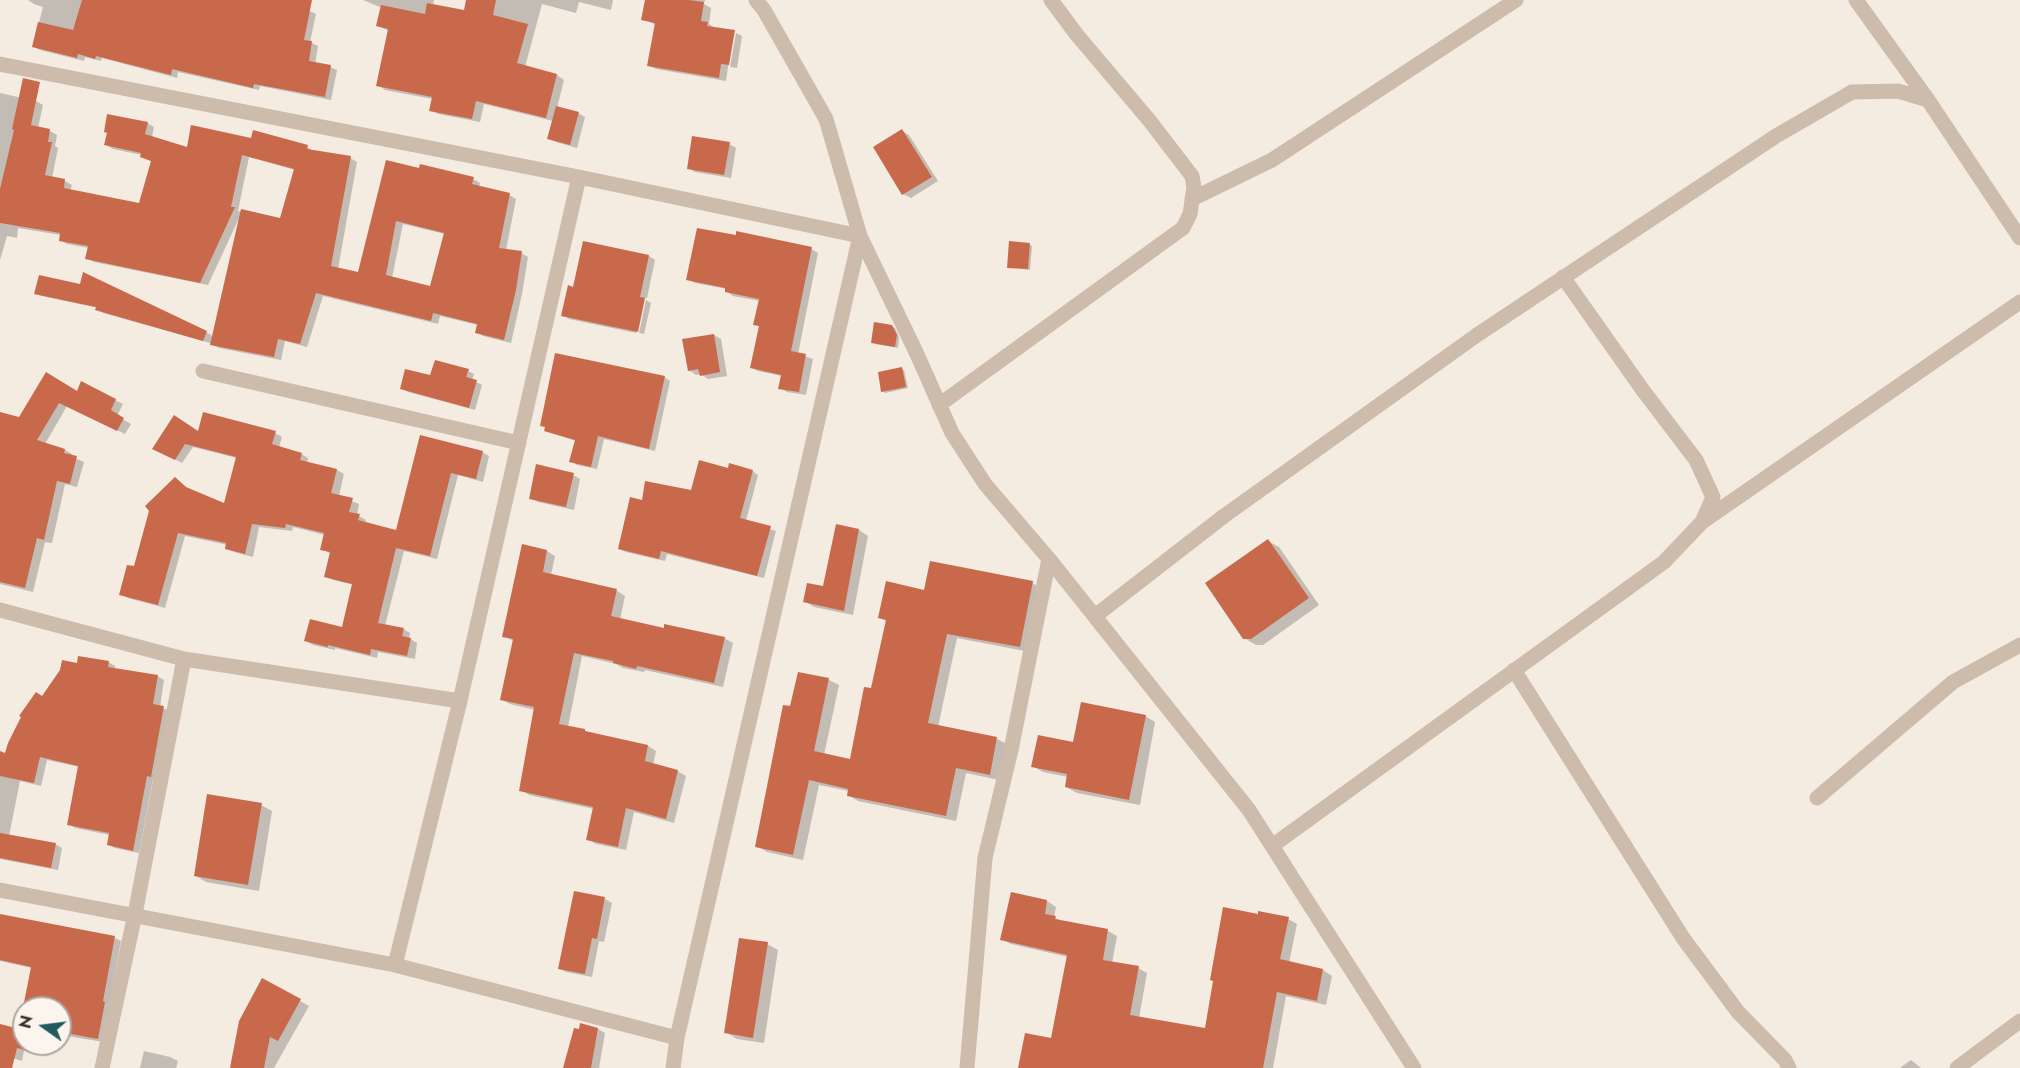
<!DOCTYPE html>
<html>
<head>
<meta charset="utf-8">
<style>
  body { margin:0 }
  #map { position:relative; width:2020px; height:1068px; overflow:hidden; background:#f4ebe1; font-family:Jost,sans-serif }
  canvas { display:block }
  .north { position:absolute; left:12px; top:996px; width:60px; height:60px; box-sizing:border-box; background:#fbf5ee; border:2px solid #aea6a0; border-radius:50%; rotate:284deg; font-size:16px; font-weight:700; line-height:24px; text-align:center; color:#3b302b }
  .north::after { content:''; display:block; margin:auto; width:21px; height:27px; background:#1f5a5e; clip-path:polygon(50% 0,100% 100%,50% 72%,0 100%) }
</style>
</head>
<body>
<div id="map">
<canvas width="2020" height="1068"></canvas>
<div class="north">N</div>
</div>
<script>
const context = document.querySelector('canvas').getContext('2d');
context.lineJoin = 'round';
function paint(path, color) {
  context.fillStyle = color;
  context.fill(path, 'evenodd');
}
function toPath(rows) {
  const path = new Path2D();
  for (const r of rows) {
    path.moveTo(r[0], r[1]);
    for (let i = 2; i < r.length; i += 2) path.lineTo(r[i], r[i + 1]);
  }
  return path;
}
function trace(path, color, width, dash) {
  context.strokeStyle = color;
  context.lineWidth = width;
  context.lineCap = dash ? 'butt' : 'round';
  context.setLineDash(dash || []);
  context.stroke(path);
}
paint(toPath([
  [28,0,286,0,316,14,310,42,318,46,315,64,330,67,337,70,331,100,260,86,259,90,178,72,177,78,102,58,101,61,85,57,84,61,40,50,33,46,43,7,34,4],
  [363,0,434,0,433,5,465,12,468,0,613,0,611,10,579,2,576,13,542,4,525,67,557,75,564,80,557,108,578,113,585,117,577,148,556,142,549,138,553,121,484,104,480,122,438,114,431,110,433,99,385,90,378,85,389,31,378,26,382,8],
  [647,0,705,0,704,4,711,8,709,24,715,28,736,32,733,32,726,81,656,69,648,65,656,25,643,19],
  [736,33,742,36,737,68,730,67],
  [0,93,36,101,43,105,38,128,50,131,57,135,55,146,58,148,52,178,65,181,72,185,70,191,140,205,152,162,142,156,142,155,113,149,106,145,147,123,154,127,152,137,188,149,252,139,307,147,315,152,350,158,357,162,338,269,359,274,387,162,473,179,480,183,479,187,509,195,516,199,506,250,521,253,528,257,522,294,511,343,483,336,477,332,478,325,440,316,438,324,323,296,307,347,285,341,281,360,219,348,210,343,103,313,98,308,42,296,36,293,206,332,214,337,240,216,208,285,94,262,87,258,89,248,67,244,60,240,61,235,18,228,17,238,7,236,0,260],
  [249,157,295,170,282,220,238,211],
  [403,224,445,234,431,288,392,278],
  [902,131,909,135,938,181,911,198,903,194],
  [729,144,736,148,731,178,695,172,688,168],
  [1029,244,1032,246,1030,270,1009,267],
  [811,249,818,253,798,354,813,359,806,395,787,392,780,388,782,376,758,371,751,367,760,327,755,324,760,301,733,296,726,291,727,289,695,283,688,279],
  [649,256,655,260,647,298,644,298,636,333,569,319,563,315,574,288],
  [646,300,651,303,644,334,639,333],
  [892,326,895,328,899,337,898,348,875,344],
  [714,335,721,339,727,376,708,379,701,374,696,375,689,370],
  [901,369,904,370,908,388,885,393,882,391],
  [468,371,474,374,472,380,482,385,475,410,408,392,402,388,431,377],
  [664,377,670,381,655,451,604,439,597,469,577,465,571,461,576,441,545,431],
  [78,393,115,400,123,404,117,416,131,424,125,434,67,406,45,444,65,450,72,454,72,457,84,462,77,487,65,484,52,543,45,542,33,592,0,584,0,414,20,419],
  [199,433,275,433,282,437,279,447,301,454,308,458,307,463,337,470,344,474,339,496,359,504,357,515,366,520,365,524,398,532,421,437,482,452,489,456,483,482,458,475,437,559,404,551,385,626,403,629,410,633,409,638,417,643,415,659,378,652,377,658,335,648,335,650,313,645,306,641,343,629,354,585,333,580,326,576,331,554,322,549,325,535,293,527,292,531,259,527,253,557,234,552,227,548,228,545,185,536,165,608,128,598,121,594,176,479,191,491,225,505,237,458,193,447,182,463,160,452],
  [729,470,752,471,758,475,746,521,776,531,764,578,667,554,665,561,626,552,620,549,643,502,692,492],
  [573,475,580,479,574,510,538,502,531,498],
  [859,530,868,536,853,615,814,607,805,601,824,588],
  [1268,541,1279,547,1319,605,1263,645,1256,645,1244,638],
  [547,551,555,556,551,575,617,591,625,596,620,620,665,629,724,638,733,643,723,687,645,670,644,672,623,668,616,664,582,656,568,727,585,731,591,734,648,746,656,751,653,765,677,771,686,776,674,823,634,812,626,850,596,844,588,839,594,809,529,795,521,790,535,710,510,704,501,699,514,641,504,636],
  [1032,583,1042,588,1030,652,957,638,938,727,997,739,1007,744,999,780,966,773,956,821,858,801,848,795,849,791,819,785,803,860,767,852,757,846,799,673,829,680,839,685,824,755,851,760,872,690,887,622,880,617,925,591],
  [108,662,115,666,115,669,157,676,164,680,160,707,170,711,158,780,153,779,139,853,115,848,109,845,110,835,75,828,69,824,80,767,47,760,41,786,20,781,9,836,55,844,62,848,58,870,0,859,0,753,7,754,42,698,78,665],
  [1145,716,1155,722,1140,805,1077,793,1066,787,1068,777,1043,772,1033,766,1075,744],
  [261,805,272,811,259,891,206,882,196,876],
  [575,893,605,899,612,903,604,942,599,941,592,977,566,972,559,968],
  [1012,894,1047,901,1056,907,1054,917,1064,923,1108,931,1117,936,1112,963,1138,968,1147,973,1139,1018,1206,1030,1288,919,1297,924,1289,963,1323,970,1332,976,1326,1005,1286,996,1273,1068,1032,1068,1052,1040,1068,957,1011,944,1002,939],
  [0,915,115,938,121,941,109,1005,104,1042,60,1035,60,1008,25,1008,32,968,0,961],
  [767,944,778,950,764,1043,737,1039,726,1032],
  [263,980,309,1006,274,1068,231,1068],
  [598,1029,605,1033,599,1068,565,1068],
  [24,1032,24,1044,37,1044,35,1054,24,1051,22,1061,0,1054,0,1038],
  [144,1051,170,1057,178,1061,176,1068,140,1068],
  [1911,1060,1921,1068,1900,1068]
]), '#0003');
paint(toPath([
  [82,0,312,0,304,40,312,41,309,61,331,65,325,97,254,84,253,88,172,69,171,75,96,56,95,59,78,54,77,58,32,47,38,22,73,30],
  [466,0,496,0,493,15,528,24,517,63,557,74,546,118,476,101,472,119,429,111,432,97,376,86,388,29,376,26,381,5,425,14,427,3,464,10],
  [645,0,689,0,704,2,701,21,708,22,707,26,735,30,729,65,721,64,719,78,647,66,655,23,641,20],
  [23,78,40,82,31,125,50,129,48,142,52,142,45,175,65,179,64,188,139,203,151,161,140,157,141,153,104,145,107,133,104,132,107,114,148,122,145,134,187,147,191,125,251,138,253,130,308,145,307,149,351,156,331,266,358,272,386,160,419,168,420,164,474,177,472,184,510,193,499,248,522,251,516,290,504,340,475,333,477,324,433,313,431,321,316,293,300,344,278,339,274,357,210,345,241,209,280,218,294,169,242,155,231,207,235,207,200,283,85,259,88,246,59,241,60,233,0,223,0,189,14,130,12,129],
  [396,221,444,233,430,286,386,275],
  [556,106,579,112,570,145,547,139],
  [902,129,932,177,902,195,873,147],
  [692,136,730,142,724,175,687,169],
  [697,228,736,235,736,231,812,247,791,351,806,354,799,392,778,389,781,375,750,368,759,326,753,325,759,299,725,292,725,288,686,280],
  [583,241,649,255,640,297,645,298,638,332,561,316,568,285,573,287],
  [1009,241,1030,243,1028,269,1007,268],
  [83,272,207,331,203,341,95,310,96,307,34,294,39,275,80,284],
  [874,322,892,325,897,335,895,347,871,343],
  [714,334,720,372,700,376,698,369,688,371,682,339],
  [555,353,665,376,649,449,598,436,591,467,569,462,575,440,544,431,545,427,540,426],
  [435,360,469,369,466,377,477,380,469,408,400,389,405,369,430,375],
  [902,367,906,387,881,392,878,372],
  [46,372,77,391,81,381,116,399,111,410,124,418,117,431,59,403,37,440,65,449,64,453,77,456,70,484,57,481,44,540,37,538,25,588,0,582,0,412,19,417],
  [203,412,276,431,272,444,302,453,300,460,337,469,331,493,353,498,349,512,360,514,358,520,396,530,420,435,483,451,476,479,451,473,430,556,396,548,378,623,404,628,402,636,411,638,407,656,371,649,370,655,328,645,328,647,304,641,310,619,342,627,352,584,324,577,330,552,320,550,324,533,286,524,285,528,252,524,245,554,225,549,226,543,178,533,158,605,119,595,127,565,134,566,149,511,145,506,175,477,186,487,224,503,236,457,185,444,175,460,152,449,174,415,198,431],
  [699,460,728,468,729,463,753,470,740,518,771,526,757,576,661,551,659,559,618,549,630,497,642,500,645,481,691,490],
  [536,464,574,473,566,507,529,499],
  [836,524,859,529,844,611,803,602,807,583,823,586],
  [1268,539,1309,598,1251,639,1243,639,1205,583],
  [522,544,547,550,543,572,617,589,611,616,664,628,664,624,725,637,714,683,637,666,636,669,613,663,613,661,574,653,559,724,585,729,585,731,648,745,645,761,678,770,666,819,626,808,618,847,586,840,593,807,519,791,534,707,500,700,513,639,502,637],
  [930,561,1033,581,1020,647,947,634,928,723,997,737,990,775,956,768,946,816,847,796,848,789,809,780,793,855,755,847,783,705,790,706,798,672,829,678,814,751,850,759,864,687,871,688,886,620,878,618,886,581,924,590],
  [78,656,109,661,108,667,158,675,153,704,164,706,151,777,147,776,133,851,107,845,109,833,67,825,78,766,40,757,34,783,0,776,0,751,5,753,8,743,21,717,19,716,36,692,42,696,60,670,62,660,77,663],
  [1081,702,1146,715,1129,800,1065,787,1067,774,1031,767,1038,735,1073,742],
  [207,794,262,803,248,885,194,876],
  [0,833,56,843,51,868,0,858],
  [574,891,605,897,597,939,592,938,585,974,558,969],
  [1011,892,1047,900,1045,914,1056,916,1055,919,1108,929,1103,960,1139,966,1130,1015,1205,1028,1213,981,1210,980,1223,907,1258,914,1258,911,1289,917,1280,959,1323,969,1317,1001,1277,992,1263,1068,1018,1068,1025,1033,1051,1038,1067,955,1000,940],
  [0,914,115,936,103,1001,105,1002,98,1039,60,1032,60,1008,24,1008,24,1024,20,1023,31,967,0,960],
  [739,938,768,942,753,1038,724,1033],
  [262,978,301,999,278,1041,270,1037,264,1068,230,1068,239,1021],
  [580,1023,598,1028,591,1068,563,1068,574,1028,579,1029],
  [0,1024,24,1030,24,1044,29,1044,28,1051,17,1048,12,1068,0,1068]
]), '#c8694b');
trace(toPath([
  [756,0,764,10,826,119,860,236,916,352,952,433,985,484,1049,559,1249,810,1414,1068],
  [1856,0,1928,100],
  [0,64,579,177,860,236,677,1038,673,1068],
  [1192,199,1272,160,1516,0],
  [203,371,519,443],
  [939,405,1183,228,1190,214,1194,187,1192,176,1149,120,1077,35,1051,0],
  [1702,522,2020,302],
  [0,610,184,659,460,701],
  [1095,616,1224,516,1477,335,1776,136,1852,92,1898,91,1928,100,2020,238],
  [1514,670,1683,938,1738,1012,1785,1060,1789,1068],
  [1817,798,1953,682,2020,645],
  [1272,846,1664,562,1702,522,1713,497,1696,460,1642,389,1563,277],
  [0,890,395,965,677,1038],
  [395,965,460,701,579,177],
  [102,1068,135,914,184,659],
  [967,1068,985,858,1011,750,1049,559],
  [1957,1068,2020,1021]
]), '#cdbbac', 15);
</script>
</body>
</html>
